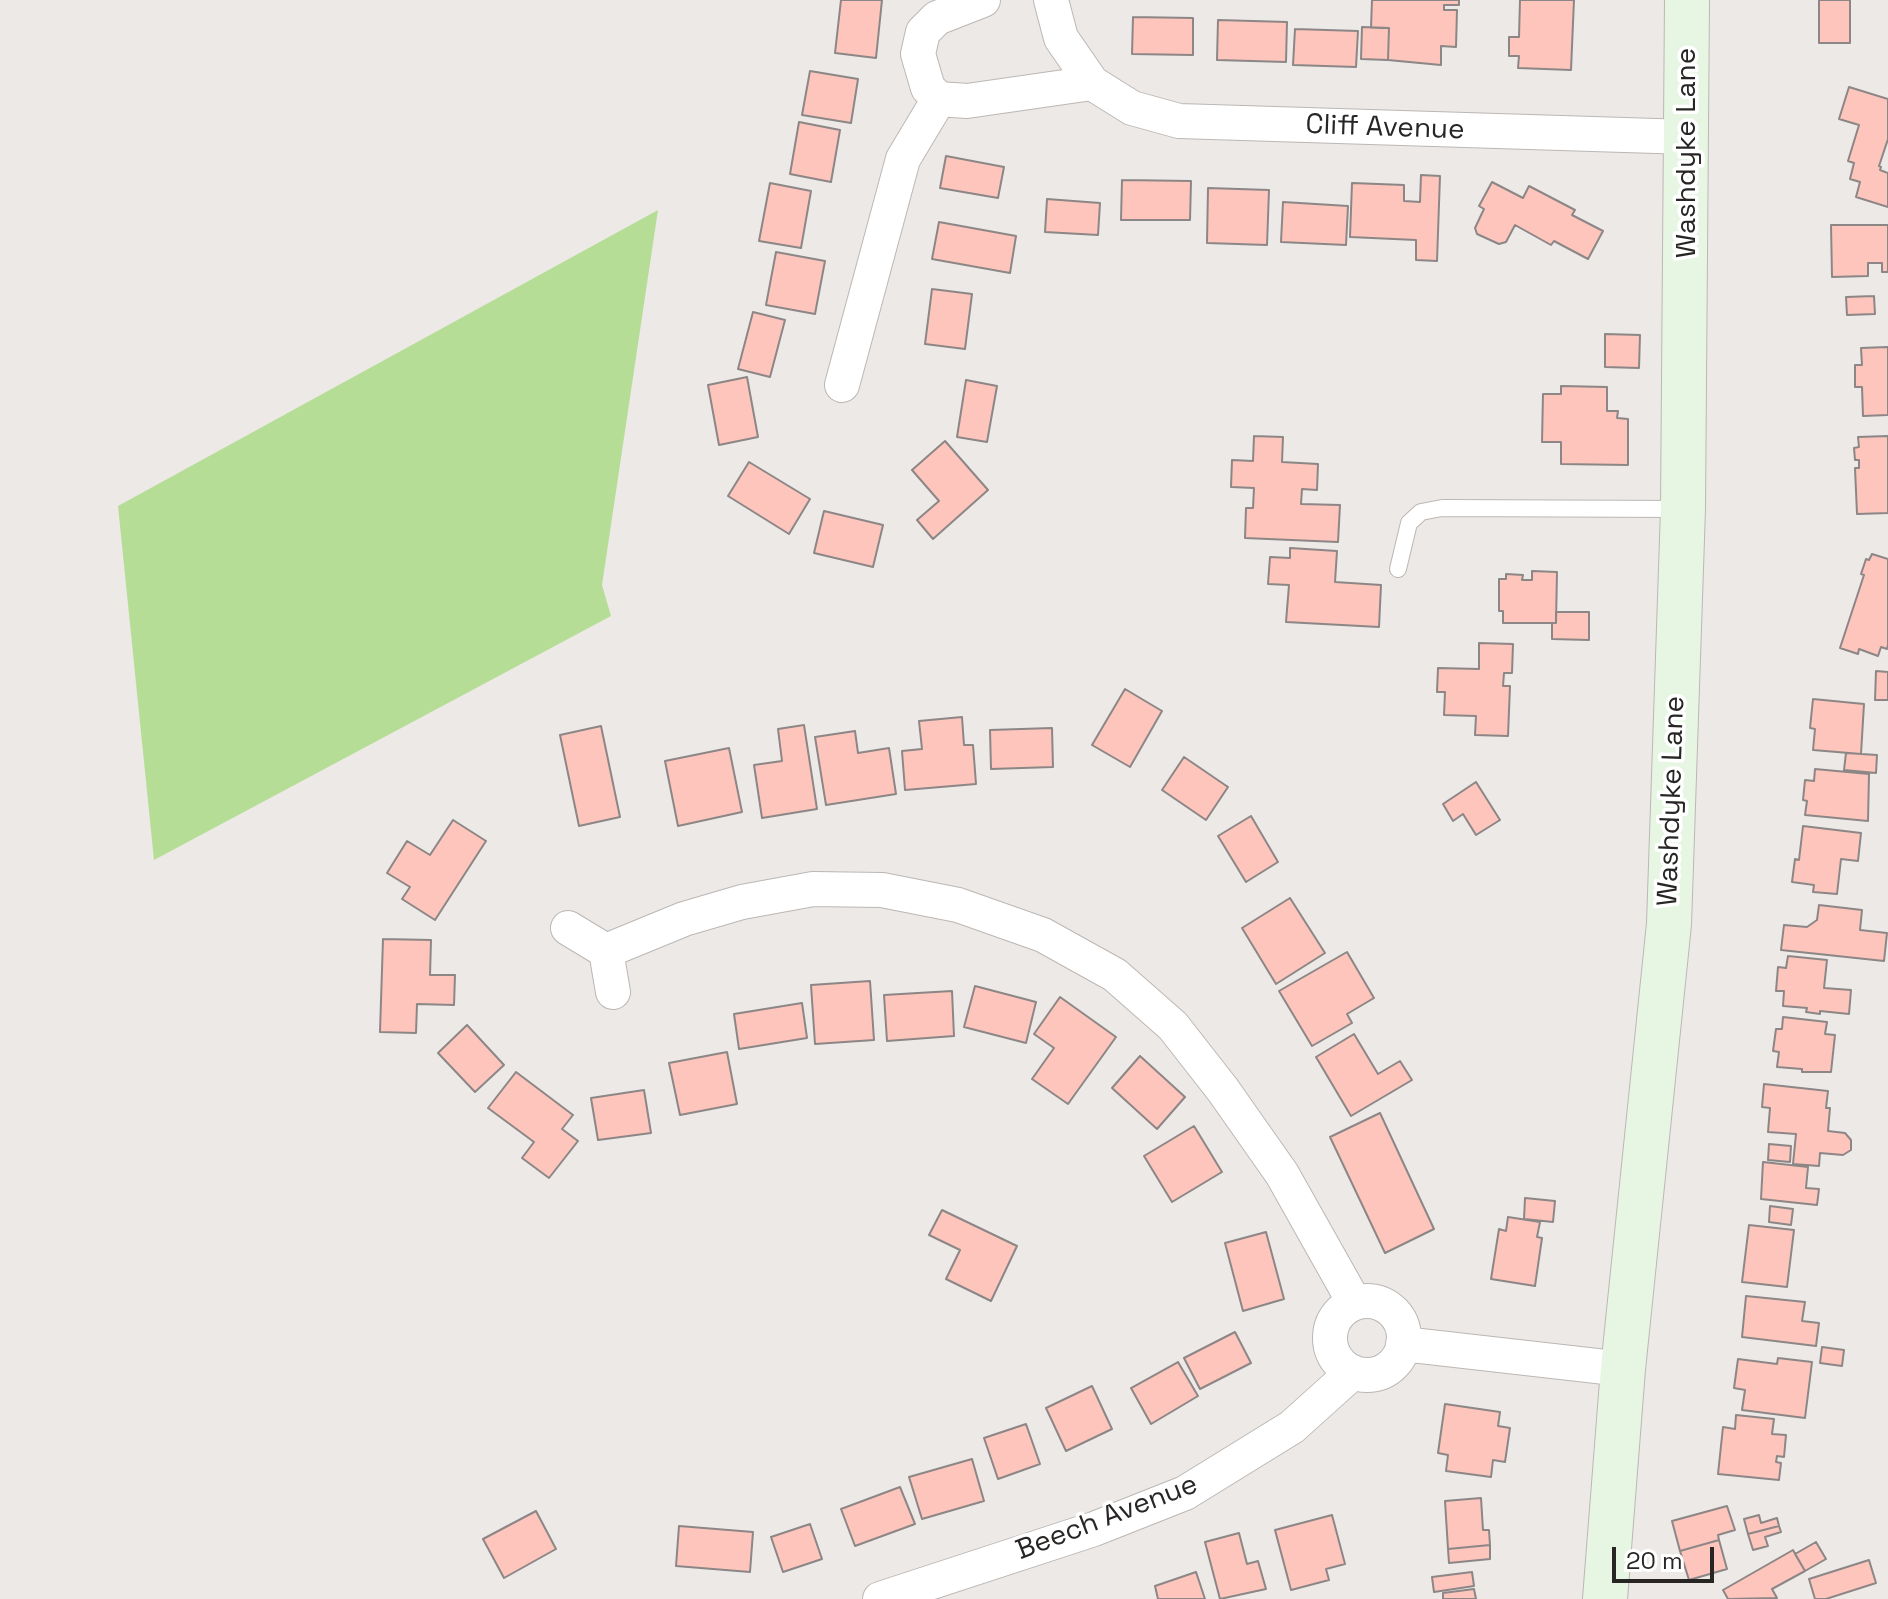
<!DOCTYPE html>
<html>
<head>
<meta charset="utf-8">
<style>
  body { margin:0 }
  #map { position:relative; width:1888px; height:1599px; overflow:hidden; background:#ede9e6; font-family:"Space Grotesk",sans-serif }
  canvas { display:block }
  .scale { position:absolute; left:1612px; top:1547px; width:102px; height:36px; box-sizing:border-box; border:4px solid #282625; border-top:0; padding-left:10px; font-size:24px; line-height:28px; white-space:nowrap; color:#282625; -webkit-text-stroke:6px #fff; paint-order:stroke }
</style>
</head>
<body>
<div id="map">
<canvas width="1888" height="1599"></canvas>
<div class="scale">20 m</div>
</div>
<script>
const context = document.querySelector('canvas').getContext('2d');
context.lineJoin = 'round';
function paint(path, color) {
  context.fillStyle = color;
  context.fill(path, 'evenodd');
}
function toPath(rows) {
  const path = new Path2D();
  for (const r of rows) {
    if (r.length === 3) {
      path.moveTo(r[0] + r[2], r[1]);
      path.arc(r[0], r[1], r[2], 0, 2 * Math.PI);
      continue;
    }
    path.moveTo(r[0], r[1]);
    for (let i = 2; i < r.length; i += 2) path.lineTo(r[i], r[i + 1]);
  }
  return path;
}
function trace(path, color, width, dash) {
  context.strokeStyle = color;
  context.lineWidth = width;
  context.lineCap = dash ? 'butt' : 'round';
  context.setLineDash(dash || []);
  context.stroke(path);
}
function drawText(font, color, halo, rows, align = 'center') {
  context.font = font + ' "Space Grotesk",sans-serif';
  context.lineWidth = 7;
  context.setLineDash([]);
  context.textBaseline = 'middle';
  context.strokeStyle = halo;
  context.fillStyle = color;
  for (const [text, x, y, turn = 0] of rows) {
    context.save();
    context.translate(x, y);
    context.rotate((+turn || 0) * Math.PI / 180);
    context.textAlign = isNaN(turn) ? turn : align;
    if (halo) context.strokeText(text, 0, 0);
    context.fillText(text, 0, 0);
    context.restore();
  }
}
paint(toPath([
  [658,210,602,585,611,616,154,860,118,506]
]), '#b6dd96');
const building = toPath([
  [841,0,882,0,876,58,835,53,841,0],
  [1372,0,1459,0,1459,5,1444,5,1444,10,1457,10,1456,47,1441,46,1441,65,1388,60,1389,28,1371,28,1372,0],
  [1520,0,1574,0,1571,70,1518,68,1519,56,1509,56,1509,37,1519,37,1520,0],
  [1819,0,1850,0,1850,43,1819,43,1819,0],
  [1133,17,1193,18,1193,55,1132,54,1133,17],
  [1218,20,1287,22,1286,62,1217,60,1218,20],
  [1362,27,1389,28,1388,60,1361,59,1362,27],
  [1295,29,1358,31,1356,67,1293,65,1295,29],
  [810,71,858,79,851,123,802,115,810,71],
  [1849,87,1888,99,1888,139,1879,166,1881,167,1880,170,1888,173,1888,207,1856,197,1860,182,1850,179,1854,163,1848,161,1859,125,1839,119,1849,87],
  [799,122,840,130,831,182,790,174,799,122],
  [946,156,1004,167,998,198,940,188,946,156],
  [1421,175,1440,176,1437,261,1416,260,1416,240,1350,237,1352,183,1404,185,1404,201,1420,202,1421,175],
  [1122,180,1191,181,1190,220,1121,220,1122,180],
  [1492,182,1523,198,1529,186,1575,210,1572,215,1603,231,1588,259,1554,241,1551,245,1515,225,1506,242,1499,244,1477,234,1475,228,1484,209,1479,206,1492,182],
  [770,183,811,191,801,248,759,241,770,183],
  [1208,188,1269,190,1267,245,1207,243,1208,188],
  [1047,199,1100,203,1098,235,1045,232,1047,199],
  [1283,202,1348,206,1346,245,1281,242,1283,202],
  [939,222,1016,236,1010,273,932,259,939,222],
  [1831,225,1888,225,1888,272,1882,272,1882,263,1868,263,1868,276,1832,277,1831,225],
  [776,252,825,261,815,314,766,305,776,252],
  [932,289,972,294,965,349,925,344,932,289],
  [1874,296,1875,314,1847,315,1846,297,1874,296],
  [753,312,785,320,770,377,738,369,753,312],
  [1605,334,1640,335,1639,368,1605,367,1605,334],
  [1888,347,1888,415,1863,416,1862,387,1855,387,1855,365,1862,365,1861,348,1888,347],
  [747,377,758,437,719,445,708,385,747,377],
  [966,380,997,386,987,442,957,437,966,380],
  [1561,386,1607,387,1607,411,1618,411,1617,418,1628,419,1628,465,1561,464,1561,442,1542,442,1543,394,1561,394,1561,386],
  [1254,436,1283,437,1282,462,1318,464,1317,490,1302,489,1301,504,1340,505,1338,542,1245,538,1246,508,1253,508,1254,488,1231,487,1232,460,1253,461,1254,436],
  [1888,436,1888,513,1857,514,1855,468,1859,468,1859,460,1855,460,1854,448,1859,447,1858,437,1888,436],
  [945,441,988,490,933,539,917,520,939,501,912,470,945,441],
  [749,462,810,499,789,534,728,496,749,462],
  [824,511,883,525,873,567,814,553,824,511],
  [1290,548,1337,551,1335,582,1381,585,1379,627,1286,622,1289,585,1268,584,1270,557,1290,558,1290,548],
  [1872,554,1888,559,1888,645,1887,649,1881,647,1878,656,1859,649,1858,654,1840,648,1864,575,1861,574,1866,559,1869,560,1872,554],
  [1532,571,1557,572,1556,623,1503,623,1503,611,1499,611,1499,579,1506,579,1506,574,1523,575,1522,580,1532,580,1532,571],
  [1556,612,1589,612,1589,640,1552,639,1552,623,1556,623,1556,612],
  [1479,643,1513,644,1512,673,1504,673,1503,686,1510,686,1508,736,1475,735,1476,716,1444,715,1445,692,1437,692,1438,668,1479,669,1479,643],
  [1876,671,1888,672,1888,700,1875,700,1876,671],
  [1125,689,1162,711,1130,767,1092,745,1125,689],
  [1813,699,1864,704,1861,754,1813,750,1815,729,1810,728,1813,699],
  [962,717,964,745,973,745,976,784,905,790,902,751,922,749,919,721,962,717],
  [804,725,817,809,762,818,754,765,782,761,778,729,804,725],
  [601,726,620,817,579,826,560,735,601,726],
  [1052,728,1053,767,991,769,990,730,1052,728],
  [855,731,858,753,889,748,896,794,826,805,815,737,855,731],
  [729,748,742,812,678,826,665,761,729,748],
  [1846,753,1877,755,1876,773,1844,770,1846,753],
  [1184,757,1228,787,1206,820,1162,790,1184,757],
  [1815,769,1869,774,1868,821,1805,815,1807,801,1803,800,1805,780,1814,781,1815,769],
  [1476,782,1500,820,1476,835,1463,814,1453,821,1443,804,1476,782],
  [1251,816,1278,862,1246,882,1218,836,1251,816],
  [453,820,486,841,435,920,402,899,410,887,387,873,407,841,430,855,453,820],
  [1803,826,1861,833,1858,861,1841,859,1837,894,1813,892,1814,885,1792,882,1795,859,1799,860,1803,826],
  [1290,898,1325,953,1276,984,1242,928,1290,898],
  [1819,905,1862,910,1860,930,1887,933,1884,961,1781,950,1784,925,1807,927,1817,920,1819,905],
  [383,939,431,940,430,975,455,975,454,1005,417,1004,416,1033,380,1032,383,939],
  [1347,952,1374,998,1347,1014,1352,1023,1312,1046,1279,991,1347,952],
  [1788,956,1827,960,1824,988,1851,990,1849,1014,1820,1011,1820,1014,1806,1012,1807,1008,1783,1006,1784,991,1776,991,1778,967,1786,968,1788,956],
  [870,981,874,1040,815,1044,811,985,870,981],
  [975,986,1036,1002,1026,1043,964,1027,975,986],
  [952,991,954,1036,887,1041,884,995,952,991],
  [1060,997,1116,1037,1068,1104,1032,1079,1054,1048,1034,1034,1060,997],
  [802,1003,807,1038,739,1049,734,1014,802,1003],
  [1783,1017,1827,1022,1825,1034,1835,1035,1831,1072,1802,1072,1802,1069,1777,1067,1779,1052,1773,1051,1776,1029,1782,1029,1783,1017],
  [467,1025,504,1065,475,1092,438,1053,467,1025],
  [1354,1034,1378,1074,1400,1061,1412,1080,1351,1116,1316,1057,1354,1034],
  [727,1052,737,1104,680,1115,669,1063,727,1052],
  [1140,1056,1185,1097,1157,1129,1112,1088,1140,1056],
  [516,1072,573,1115,562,1129,578,1141,549,1178,522,1158,534,1142,488,1108,516,1072],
  [1764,1084,1828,1091,1826,1108,1830,1108,1828,1131,1845,1133,1851,1140,1851,1150,1843,1155,1820,1153,1819,1166,1793,1164,1796,1134,1768,1132,1770,1108,1762,1107,1764,1084],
  [644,1090,651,1133,598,1140,591,1098,644,1090],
  [1380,1113,1434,1229,1385,1253,1330,1137,1380,1113],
  [1194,1126,1222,1172,1172,1202,1144,1156,1194,1126],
  [1769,1144,1791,1146,1790,1162,1768,1160,1769,1144],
  [1763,1162,1808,1167,1806,1188,1819,1189,1817,1205,1761,1199,1763,1162],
  [1525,1198,1555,1201,1553,1222,1524,1219,1525,1198],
  [1770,1206,1793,1209,1791,1225,1769,1222,1770,1206],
  [942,1210,1017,1246,991,1301,946,1279,960,1250,929,1235,942,1210],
  [1508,1217,1540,1222,1537,1237,1542,1238,1535,1286,1491,1279,1499,1229,1506,1231,1508,1217],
  [1749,1225,1794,1230,1787,1287,1742,1282,1749,1225],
  [1266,1232,1284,1299,1243,1311,1225,1243,1266,1232],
  [1746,1296,1805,1302,1802,1321,1819,1323,1816,1346,1742,1337,1746,1296],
  [1235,1332,1251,1363,1200,1389,1184,1358,1235,1332],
  [1822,1347,1844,1350,1842,1366,1820,1363,1822,1347],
  [1778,1358,1812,1362,1805,1418,1742,1410,1745,1390,1734,1388,1738,1359,1777,1364,1778,1358],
  [1178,1362,1198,1396,1151,1424,1131,1388,1178,1362],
  [1092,1386,1112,1429,1066,1451,1046,1408,1092,1386],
  [1445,1404,1500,1412,1498,1426,1510,1428,1505,1462,1493,1460,1491,1477,1446,1471,1448,1455,1438,1453,1445,1404],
  [1736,1415,1774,1419,1772,1434,1786,1435,1784,1457,1777,1456,1776,1462,1781,1463,1779,1480,1718,1474,1723,1427,1735,1429,1736,1415],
  [1026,1424,1040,1464,998,1479,984,1438,1026,1424],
  [972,1459,984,1501,922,1519,909,1477,972,1459],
  [900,1487,915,1524,855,1546,841,1509,900,1487],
  [1481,1498,1483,1530,1489,1530,1490,1545,1448,1549,1445,1501,1481,1498],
  [1727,1506,1735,1530,1718,1535,1719,1540,1680,1551,1672,1521,1727,1506],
  [536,1511,556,1549,504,1578,483,1539,536,1511],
  [1332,1515,1345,1564,1326,1569,1329,1580,1291,1590,1275,1530,1332,1515],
  [1759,1515,1761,1523,1777,1518,1779,1526,1748,1534,1744,1519,1759,1515],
  [810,1524,822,1559,783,1572,771,1537,810,1524],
  [679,1526,753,1532,750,1572,676,1566,679,1526],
  [1779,1526,1781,1532,1765,1537,1768,1546,1753,1550,1748,1534,1779,1526],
  [1239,1533,1247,1564,1258,1561,1266,1589,1220,1599,1205,1542,1239,1533],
  [1719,1540,1727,1569,1689,1580,1680,1551,1719,1540],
  [1816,1542,1826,1559,1805,1571,1795,1554,1816,1542],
  [1490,1545,1490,1559,1449,1563,1448,1549,1490,1545],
  [1793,1550,1805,1571,1772,1589,1777,1598,1728,1599,1723,1590,1793,1550],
  [1869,1560,1876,1583,1826,1599,1815,1599,1809,1579,1869,1560],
  [1196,1572,1205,1599,1158,1599,1155,1586,1196,1572],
  [1472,1572,1474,1586,1434,1592,1432,1577,1472,1572],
  [1474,1589,1476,1599,1443,1599,1443,1593,1474,1589]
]);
paint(building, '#fec5bc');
trace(building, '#8c8786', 2);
const lane = toPath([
  [1398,569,1409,523,1421,512,1442,508,1681,509]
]);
const street = toPath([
  [1051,0,1061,38,1092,83],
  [939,99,928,88,918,54,923,32,937,18,983,0],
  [842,385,903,159,939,99,967,101,1092,83,1132,108,1179,121,1688,137],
  [568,928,606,951,613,992],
  [606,951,684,919,742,902,813,889,882,890,958,905,1043,935,1115,975,1173,1026,1223,1090,1282,1174,1354,1302],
  [1367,1338,37],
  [1403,1344,1623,1369],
  [880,1599,1094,1529,1185,1493,1292,1427,1353,1372]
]);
const secondary = toPath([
  [1605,1599,1623,1369,1669,924,1683,509,1687,0]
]);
trace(lane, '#bbb7b4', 18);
trace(street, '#bbb7b4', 36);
trace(secondary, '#bbb7b4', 46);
trace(lane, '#fff', 16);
trace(street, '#fff', 34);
trace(secondary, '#e7f6e3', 44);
drawText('28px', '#282625', '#fff', [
  ["Cliff Avenue",1385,128,2],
  ["Washdyke Lane",1687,153,-90],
  ["Washdyke Lane",1672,801,-88],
  ["Beech Avenue",1107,1518,-21]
]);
</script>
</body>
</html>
